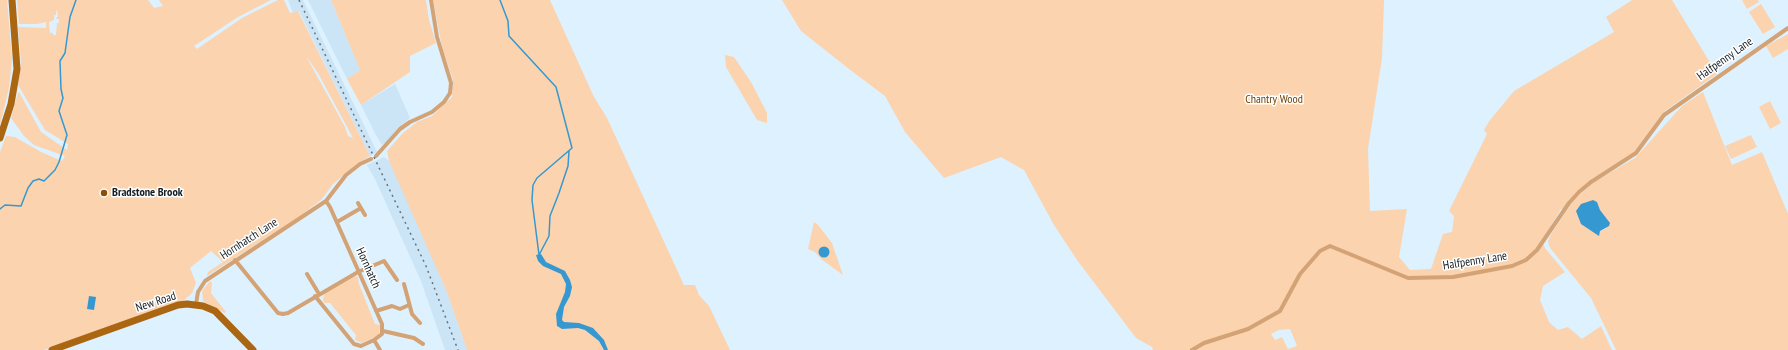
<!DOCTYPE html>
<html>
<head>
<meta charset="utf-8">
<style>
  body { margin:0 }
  canvas { display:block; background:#ddf1ff }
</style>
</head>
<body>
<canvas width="1788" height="350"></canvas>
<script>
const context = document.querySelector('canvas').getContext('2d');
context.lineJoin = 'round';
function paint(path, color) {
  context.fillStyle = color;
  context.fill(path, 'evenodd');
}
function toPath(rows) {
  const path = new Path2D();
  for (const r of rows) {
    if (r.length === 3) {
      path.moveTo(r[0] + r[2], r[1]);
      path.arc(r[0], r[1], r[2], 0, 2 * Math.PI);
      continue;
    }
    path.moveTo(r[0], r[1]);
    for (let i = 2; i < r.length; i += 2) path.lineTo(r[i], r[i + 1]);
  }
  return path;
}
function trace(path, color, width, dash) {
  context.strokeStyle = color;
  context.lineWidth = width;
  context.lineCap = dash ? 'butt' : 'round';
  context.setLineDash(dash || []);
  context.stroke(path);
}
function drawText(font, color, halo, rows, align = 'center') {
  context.font = font + ' "PT Sans Narrow",sans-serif';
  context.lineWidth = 3;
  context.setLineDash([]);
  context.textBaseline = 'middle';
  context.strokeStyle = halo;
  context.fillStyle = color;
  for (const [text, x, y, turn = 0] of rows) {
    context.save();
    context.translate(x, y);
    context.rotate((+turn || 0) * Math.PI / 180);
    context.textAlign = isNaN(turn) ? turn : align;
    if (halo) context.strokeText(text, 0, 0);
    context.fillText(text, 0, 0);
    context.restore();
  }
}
paint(toPath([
  [288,0,303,0,377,152,370,156,299,11,293,13],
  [308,0,331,0,360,70,347,79],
  [395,84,410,118,395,131,388,141,382,145,376,135,361,105],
  [384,157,389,161,409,204,447,292,467,350,445,350,421,281,375,179,367,165]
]), '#cbe4f6');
paint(toPath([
  [0,0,7,0,12,59,9,88,0,125],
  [17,0,148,0,154,8,163,6,159,0,271,0,238,17,194,46,197,49,242,18,278,0,284,0,290,13,298,11,370,156,354,166,333,184,321,200,296,219,207,276,208,272,223,262,211,251,190,268,196,283,192,293,183,301,44,350,0,350,0,152,6,136,15,137,41,152,62,161,65,156,34,145,24,136,11,118,18,93,19,92,41,132,67,150,68,144,45,130,18,85,21,63,18,27,46,28,46,22,37,24,19,24],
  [56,11,57,11,58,16,56,19,59,19,59,23,57,23,56,35,53,35,53,33,50,33,49,22,54,20,54,15,56,15],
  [306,56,318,73,353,138,348,136,345,127],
  [331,0,426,0,429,20,436,43,410,56,410,72,361,105,347,79,360,70],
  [433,0,550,0,594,97,607,118,684,285,695,285,699,295,709,306,730,350,467,350,447,292,389,161,387,151,403,133,417,122,432,116,452,97,453,80,442,47],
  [782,0,1384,0,1382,58,1368,149,1370,211,1407,209,1399,257,1410,270,1431,269,1443,234,1452,232,1454,216,1449,211,1487,134,1484,130,1490,120,1514,91,1614,32,1606,17,1632,0,1672,0,1717,74,1665,111,1635,152,1593,178,1573,196,1563,209,1561,209,1542,241,1545,248,1565,272,1543,286,1540,300,1549,322,1558,330,1568,327,1582,339,1601,326,1612,350,1153,350,1152,347,1136,338,1077,260,1054,225,1024,170,1001,157,944,178,905,132,885,96,849,69,801,31],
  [1290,329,1297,346,1288,349,1282,337,1275,340,1271,334,1279,330],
  [1742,0,1758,0,1759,2,1747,9],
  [1761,4,1775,27,1763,34,1749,12],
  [1788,34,1788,49,1773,58,1766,46],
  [725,55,734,57,751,82,767,113,767,123,757,120,726,67],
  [1703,92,1732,165,1762,152,1788,214,1788,350,1616,350,1591,298,1550,248,1548,241,1551,234,1573,201,1592,183,1635,158,1682,106],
  [1597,202,1600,210,1610,223,1605,229,1600,231],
  [1770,101,1781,123,1770,129,1759,107],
  [1751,135,1757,147,1731,159,1725,146],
  [814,222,818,225,832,243,843,275,821,259,815,252,808,249],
  [354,276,358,277,359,284,375,324,380,325,379,335,362,343,355,340,356,335,330,303,325,303,323,301,324,294],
  [210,281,212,283,211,293,226,312,225,313,204,302,203,300,202,291]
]), '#fbd3af');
paint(toPath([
  [1593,200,1597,202,1600,210,1610,223,1609,226,1600,231,1599,236,1581,224,1576,211,1581,204],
  [824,252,5.5],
  [541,254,546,262,565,271,570,280,572,287,570,296,564,307,562,320,564,322,579,323,593,328,604,340,608,350,604,350,599,341,585,330,578,328,562,329,557,326,556,314,565,292,566,284,561,274,543,266,538,261,536,255],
  [89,296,96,297,94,310,87,309]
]), '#3698d1');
trace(toPath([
  [500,0,508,21,509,36,556,87,572,148,537,178,533,185,532,200,539,255],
  [0,209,5,205,21,206,28,188,33,181,39,179,44,181,55,170,59,162,67,135,59,111,63,98,61,89,60,61,65,53,70,17,76,0],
  [539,255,549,236,550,216,559,193,568,166,569,151]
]), '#3698d1', 1.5);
trace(toPath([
  [376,156,400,129,410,122,432,112,444,102,450,93,451,83,437,37,431,0],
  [326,201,330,207,382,324,382,334,374,340],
  [358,203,365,215],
  [337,222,361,208],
  [235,260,278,313,283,314,288,313,358,272,384,261,397,280],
  [307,274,319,294],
  [404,284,412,314,420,323],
  [315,296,354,344,361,346,374,340,380,350],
  [196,304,198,292,205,281,326,201,346,175,360,164,371,159],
  [376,311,392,306,400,309,409,305],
  [383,331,414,338,423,344],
  [1192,350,1204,343,1248,329,1280,311,1300,274,1320,251,1330,246,1408,278,1453,277,1512,266,1526,260,1537,250,1569,203,1579,192,1591,182,1636,153,1664,115,1788,28]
]), '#d3a376', 4);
trace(toPath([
  [0,138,11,104,17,69,12,0],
  [52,350,178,305,187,304,203,306,215,311,253,350]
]), '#ab6611', 7);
trace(toPath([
  [299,0,426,266,458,350]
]), '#66747d', 1.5, [2, 4]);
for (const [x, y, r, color] of [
  [104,193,4,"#8a5007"]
]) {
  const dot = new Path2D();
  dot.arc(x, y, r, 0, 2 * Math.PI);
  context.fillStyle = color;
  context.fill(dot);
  trace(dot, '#fff', 1.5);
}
drawText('12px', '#141d23', '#fff', [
  ["Halfpenny Lane",1725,59,-35],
  ["Hornhatch Lane",249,239,-33],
  ["Halfpenny Lane",1475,261,-9],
  ["Hornhatch",368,268,66],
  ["New Road",156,302,-18]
]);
drawText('12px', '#6c3e01', '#fff', [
  ["Chantry Wood",1274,100]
]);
drawText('bold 12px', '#141d23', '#fff', [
  ["Bradstone Brook",112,193]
], 'left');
</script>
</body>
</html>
